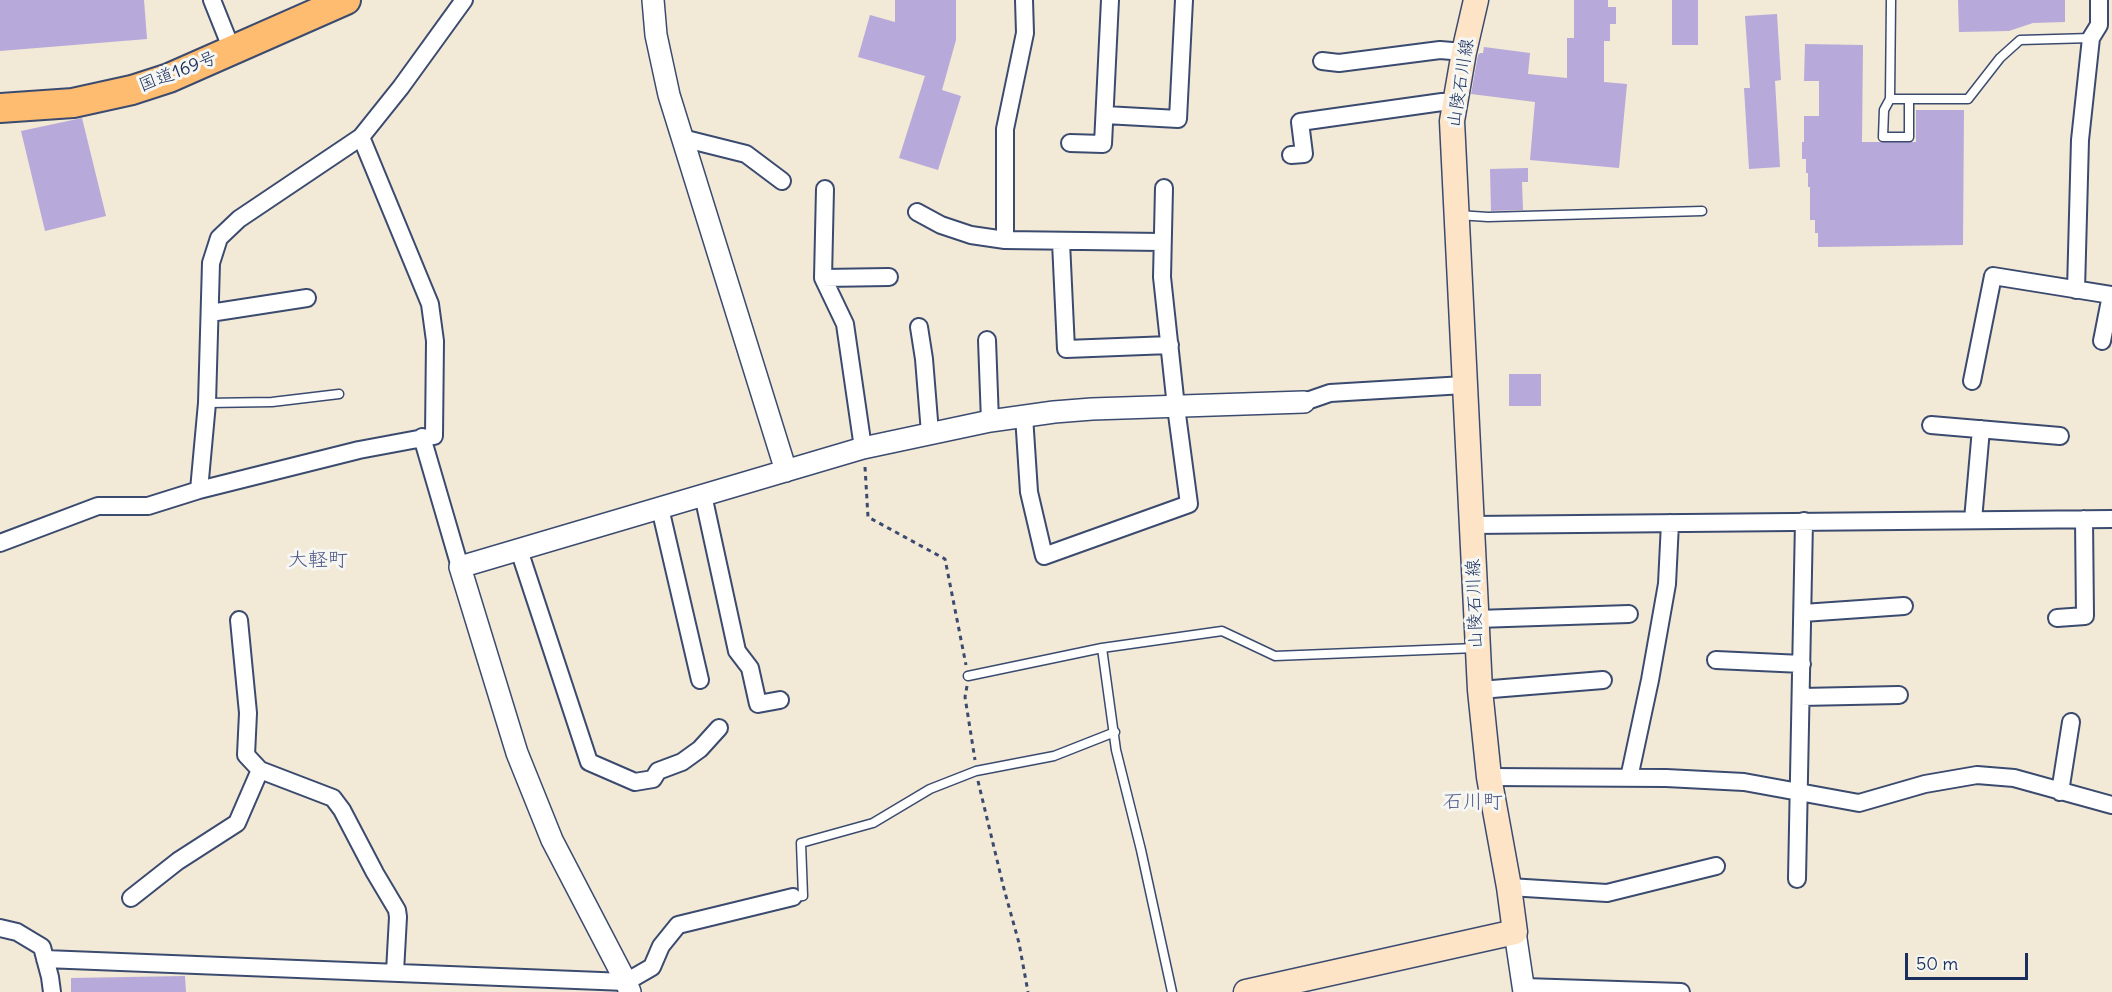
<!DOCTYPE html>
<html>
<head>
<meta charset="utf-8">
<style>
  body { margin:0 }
  #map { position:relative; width:2112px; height:992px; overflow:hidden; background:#f2e9d6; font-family:Delius,sans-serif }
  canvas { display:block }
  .scale { position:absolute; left:1905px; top:953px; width:123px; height:27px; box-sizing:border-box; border:3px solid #1b2f5e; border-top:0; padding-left:8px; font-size:18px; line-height:21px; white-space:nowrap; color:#1b2f5e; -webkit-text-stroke:4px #f6f6f2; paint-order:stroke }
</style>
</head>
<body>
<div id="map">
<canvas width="2112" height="992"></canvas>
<div class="scale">50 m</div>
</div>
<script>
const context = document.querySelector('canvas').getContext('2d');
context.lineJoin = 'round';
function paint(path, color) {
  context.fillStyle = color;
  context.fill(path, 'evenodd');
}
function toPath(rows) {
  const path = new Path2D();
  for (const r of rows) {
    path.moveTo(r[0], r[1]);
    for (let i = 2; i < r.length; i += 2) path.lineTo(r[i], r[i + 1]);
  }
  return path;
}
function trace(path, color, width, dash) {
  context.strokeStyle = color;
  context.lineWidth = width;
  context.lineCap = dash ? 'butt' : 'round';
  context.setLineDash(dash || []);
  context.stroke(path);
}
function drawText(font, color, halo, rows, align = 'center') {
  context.font = font + ' Delius,"Klee One",sans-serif';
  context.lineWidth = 6;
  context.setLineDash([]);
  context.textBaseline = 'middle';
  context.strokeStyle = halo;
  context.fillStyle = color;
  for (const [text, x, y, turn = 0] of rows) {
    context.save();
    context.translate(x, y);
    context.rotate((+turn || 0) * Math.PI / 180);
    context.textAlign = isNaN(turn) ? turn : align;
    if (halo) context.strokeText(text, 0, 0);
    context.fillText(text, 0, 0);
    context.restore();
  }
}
paint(toPath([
  [0,0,144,0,147,39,0,51],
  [895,0,956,0,956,40,942,90,961,96,938,170,899,158,925,76,858,57,870,15,895,22],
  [1574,0,1608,0,1608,7,1616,7,1616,24,1610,24,1610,41,1604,41,1604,82,1627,84,1619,168,1530,160,1535,102,1471,94,1478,55,1480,53,1483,53,1484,47,1530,53,1528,74,1567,78,1567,38,1574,38],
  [1672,0,1698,0,1698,45,1672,45],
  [1958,0,2065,0,2065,22,2033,23,2009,31,1959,32],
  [1777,14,1781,80,1775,81,1780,167,1749,169,1744,88,1750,88,1745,16],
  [1805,44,1863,45,1862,142,1916,142,1916,110,1964,110,1963,245,1818,247,1818,233,1815,233,1815,220,1810,220,1810,187,1808,187,1808,173,1806,173,1806,159,1802,159,1802,142,1804,142,1804,116,1819,116,1819,81,1804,81],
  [82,118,106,216,45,231,21,131],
  [1528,168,1528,182,1522,182,1523,210,1491,211,1490,169],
  [1509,374,1541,374,1541,406,1509,406],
  [185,976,186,992,71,992,71,978]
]), '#b7a9d9');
const service = toPath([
  [1891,0,1890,99,1968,99,2000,58,2020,40,2091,38],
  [1890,99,1884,110,1883,137,1909,137,1909,99],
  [1458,215,1488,217,1702,211],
  [207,403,272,402,339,394],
  [1102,648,1116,750,1141,850,1172,992],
  [968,676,1102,648,1222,631,1275,656,1476,648],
  [793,897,803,896,801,843,873,823,930,789,976,771,1054,756,1115,732]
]);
const minor = toPath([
  [212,0,232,50],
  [1024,0,1025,33,1005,129,1005,240,1162,242],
  [1322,61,1339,63,1440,50,1464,52],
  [1105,115,1178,119,1184,0],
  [682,138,746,154,782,181],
  [1070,143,1103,144,1110,0],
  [1291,155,1304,154,1300,122,1442,102,1456,102],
  [825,189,823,278,845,324,863,448],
  [917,212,941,225,971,235,1005,240],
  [1061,242,1066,349,1170,345],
  [823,278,889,277],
  [2076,290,2080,140,2091,38,2099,25,2099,0],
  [210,313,307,298],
  [919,327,924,359,930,433],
  [987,340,990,421],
  [1972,381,1993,276,2111,295,2102,341],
  [1304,402,1330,393,1464,385],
  [1024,416,1029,492,1044,556,1189,504,1176,407,1162,277,1164,188],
  [1931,425,2060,436],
  [422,437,460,567],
  [199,490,207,403,211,263,219,238,239,219,361,137,401,87,464,0],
  [703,495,737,651,750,668,758,704,780,700],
  [660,508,700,680],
  [1973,520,1981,429],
  [1472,525,2112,519],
  [0,543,98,506,148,506,199,490,359,450,434,436,435,341,430,304,361,137],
  [519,550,589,762,635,782,653,779,658,771,682,762,700,749,719,728],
  [1803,613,1904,606],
  [2057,618,2085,616,2084,519],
  [1477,619,1629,614],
  [239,620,248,713,246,755,260,770,333,798,342,810,375,873,397,910,398,917,395,972],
  [1716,660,1802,664],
  [1480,690,1603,680],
  [1801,697,1899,695],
  [1489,777,1666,778,1744,782,1859,803,1925,784,1977,775,2014,778,2112,805],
  [1629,778,1650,680,1667,584,1670,523],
  [2060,792,2071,722],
  [1797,879,1804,521],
  [1509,887,1607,893,1716,866],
  [131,898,178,861,237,823,260,770],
  [0,928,17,932,42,947,50,977,52,992],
  [45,959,626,982,652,967,661,946,678,925,793,897],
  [1524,987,1681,992]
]);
const tertiary = toPath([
  [653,0,656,35,669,95,786,471],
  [1515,932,1524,992],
  [630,992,626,982,552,840,517,753,460,567,863,448,990,421,1054,412,1092,409,1304,402]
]);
const secondary = toPath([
  [1246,992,1515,932,1509,887,1489,777,1480,690,1452,121,1464,52,1476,0]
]);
const trunk = toPath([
  [0,108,73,103,132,90,169,78,346,0]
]);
trace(service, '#3b4b70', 11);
trace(minor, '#3b4b70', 20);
trace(tertiary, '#3b4b70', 24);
trace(secondary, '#3b4b70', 27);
trace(trunk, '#3b4b70', 32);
trace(toPath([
  [865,467,868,517,945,559,966,665],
  [967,686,965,697,975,760],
  [978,781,1004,889,1019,943,1028,992]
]), '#3b4b70', 3, [4.5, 4.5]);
trace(service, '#fff', 8);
trace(minor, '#fff', 16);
trace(tertiary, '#fff', 21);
trace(secondary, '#fee4c6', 24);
trace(trunk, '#fdbc70', 28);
drawText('18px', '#1b2f5e', '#f6f6f2', [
  ["国道169号",178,72,-21],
  ["山陵石川線",1461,83,-81],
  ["山陵石川線",1475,604,-92]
]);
drawText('20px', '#525a89', '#f6f6f2', [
  ["大軽町",318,560],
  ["石川町",1473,802]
]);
</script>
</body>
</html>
